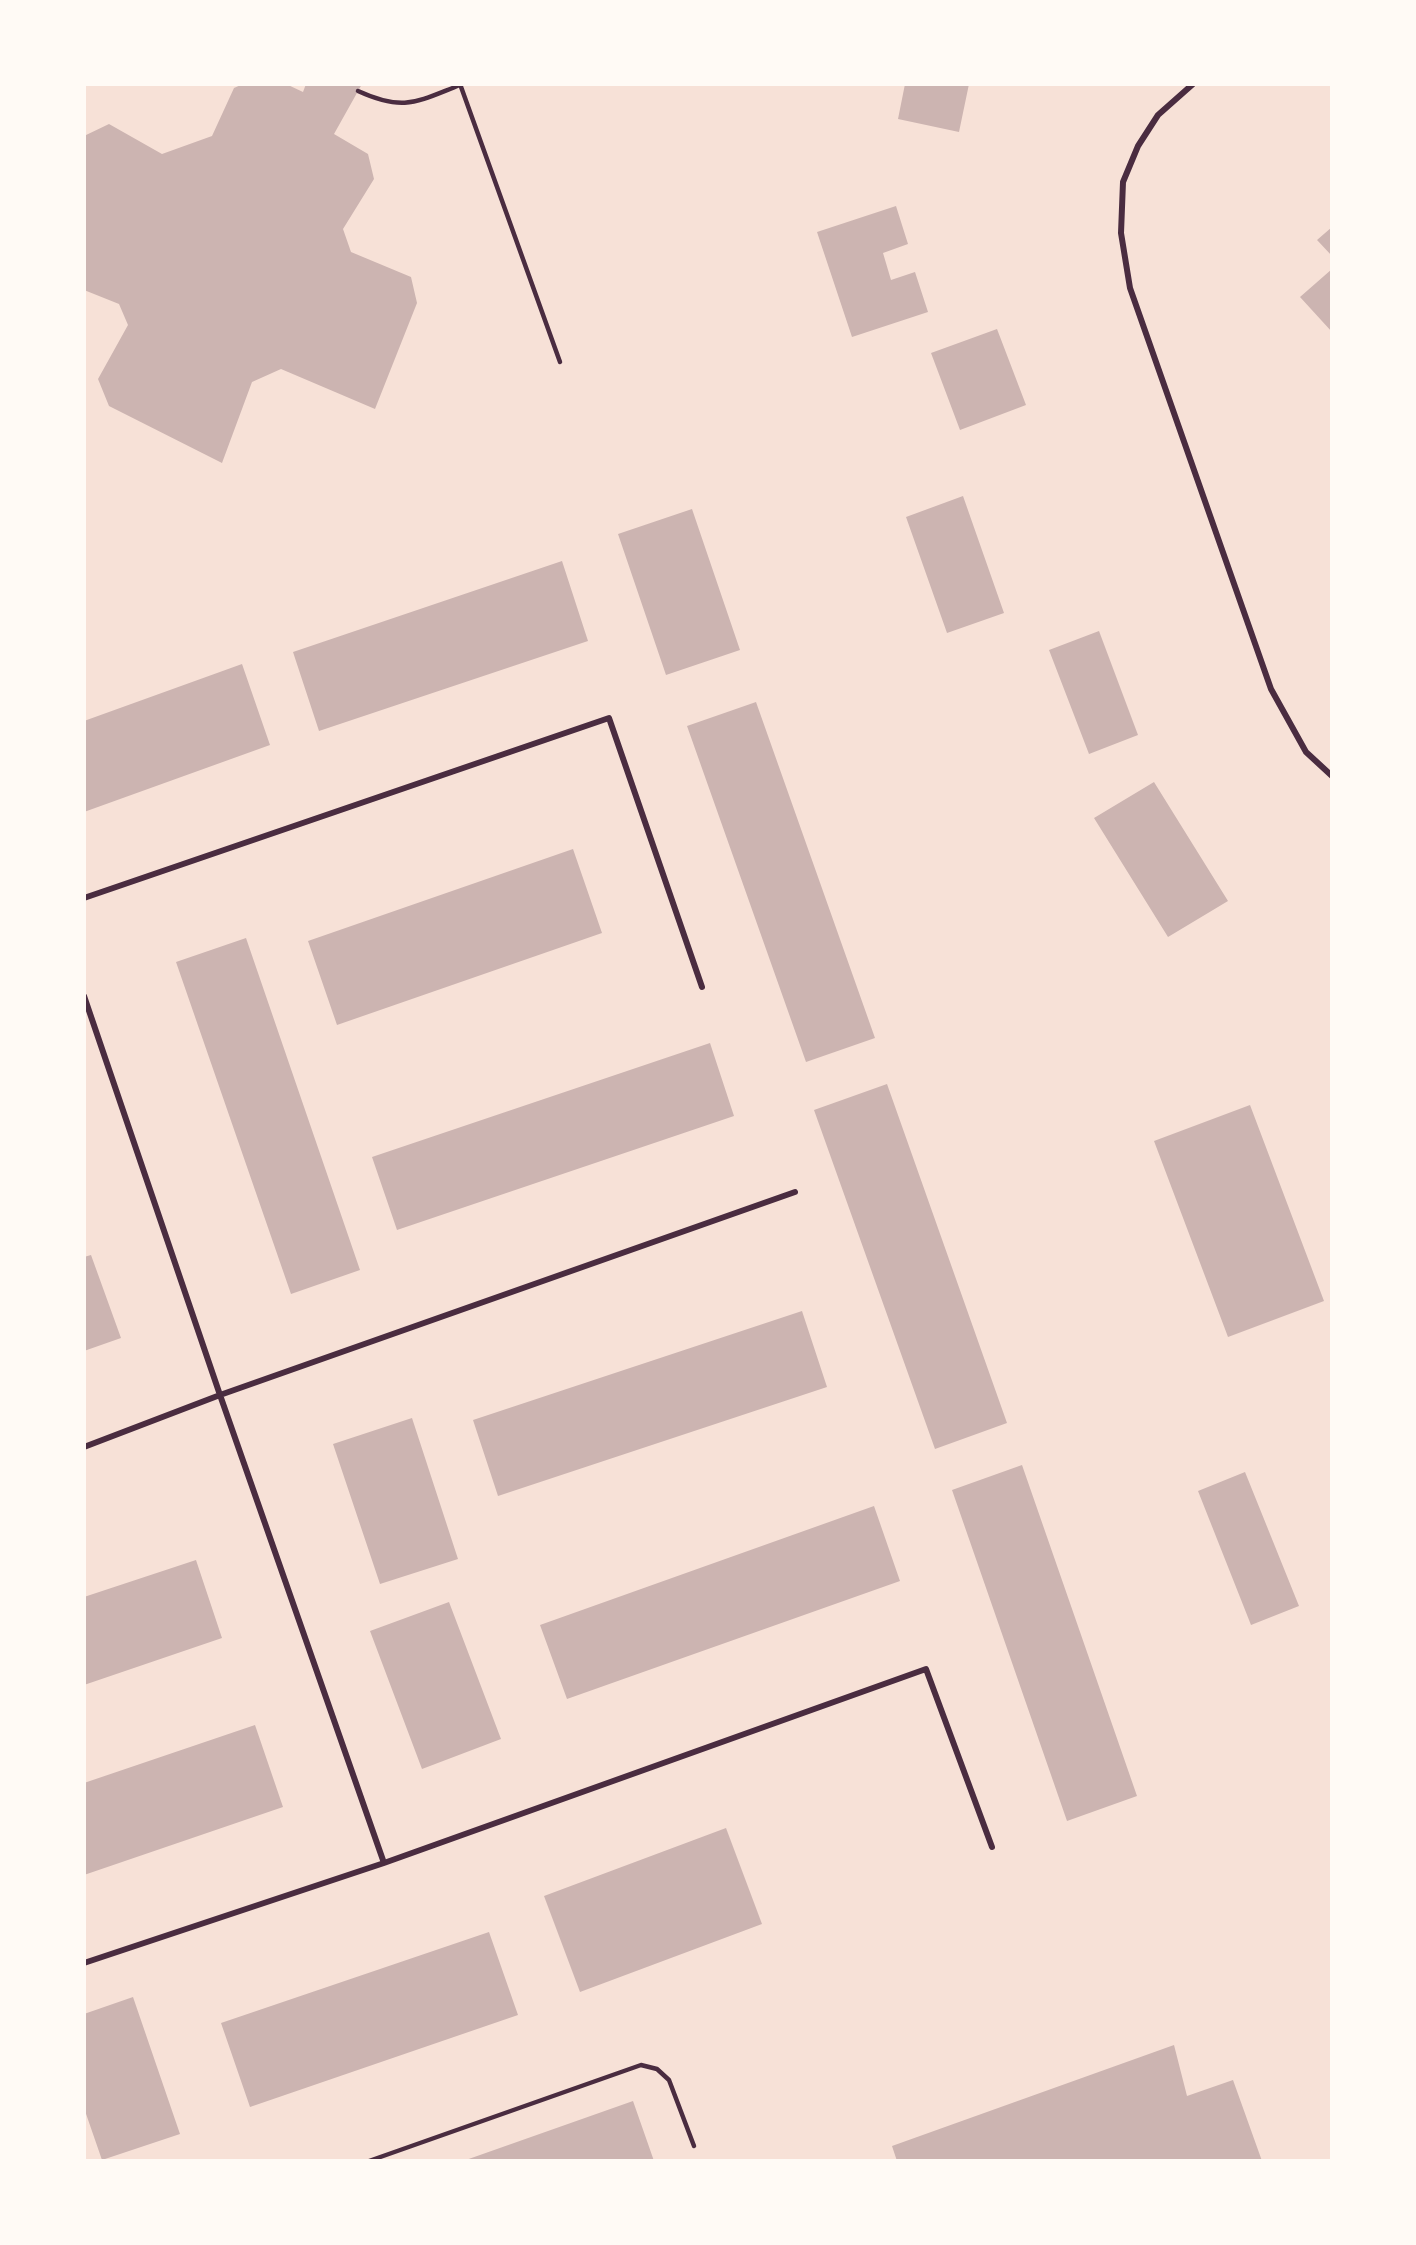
<!DOCTYPE html>
<html>
<head>
<meta charset="utf-8">
<style>
	body { margin:0 }
	#map { position:relative; width:1416px; height:2245px; overflow:hidden; background:#f7e1d7; font-family:"PT Sans",sans-serif }
	canvas { display:block }
	.frame { position:absolute; inset:0; border:86px solid #fffaf5; pointer-events:none }
</style>
</head>
<body>
<div id="map">
<canvas width="1416" height="2245"></canvas>
<div class="frame"></div>
</div>
<script>
const g = document.querySelector('canvas').getContext('2d');
g.lineJoin = 'round';
function paint(path, color) { g.fillStyle = color; g.fill(path, 'evenodd'); }
function strokePath(path, color, width, dash) { g.strokeStyle = color; g.lineWidth = width; g.lineCap = dash ? 'butt' : 'round'; g.setLineDash(dash || []); g.stroke(path); }
paint(new Path2D(`
	M 243,84 L 286,84 L 303,92 L 306,84 L 362,84 L 334,134 L 368,154 L 374,179 L 343,229 L 351,252 L 411,277 L 417,303 L 375,409 L 281,369 L 252,382 L 222,463 L 109,406 L 98,379 L 128,325 L 119,304 L 84,290 L 84,136 L 109,124 L 162,154 L 212,136 L 234,88 Z
	M 905,84 L 969,84 L 959,132 L 898,119 Z
	M 896,206 L 908,244 L 883,253 L 891,280 L 915,272 L 928,312 L 852,337 L 817,232 Z
	M 1332,227 L 1332,256 L 1317,240 Z
	M 1332,269 L 1332,332 L 1300,297 Z
	M 997,329 L 1026,405 L 960,430 L 931,353 Z
	M 963,496 L 1004,613 L 947,633 L 906,517 Z
	M 692,509 L 740,650 L 666,675 L 618,534 Z
	M 562,561 L 588,641 L 319,731 L 293,652 Z
	M 1099,631 L 1138,735 L 1089,754 L 1049,650 Z
	M 242,664 L 270,745 L 84,812 L 84,721 Z
	M 756,702 L 875,1038 L 806,1062 L 687,726 Z
	M 1154,782 L 1228,901 L 1168,937 L 1094,818 Z
	M 573,849 L 602,933 L 337,1025 L 308,941 Z
	M 246,938 L 360,1270 L 291,1294 L 176,962 Z
	M 710,1043 L 734,1116 L 397,1230 L 372,1157 Z
	M 887,1084 L 1007,1423 L 935,1449 L 814,1110 Z
	M 1250,1105 L 1324,1301 L 1228,1337 L 1154,1141 Z
	M 91,1255 L 121,1338 L 84,1351 L 84,1257 Z
	M 802,1311 L 827,1387 L 498,1496 L 473,1420 Z
	M 412,1418 L 458,1559 L 380,1584 L 333,1444 Z
	M 1022,1465 L 1137,1796 L 1067,1821 L 952,1490 Z
	M 1245,1472 L 1299,1606 L 1251,1625 L 1198,1491 Z
	M 874,1506 L 900,1581 L 567,1699 L 540,1625 Z
	M 196,1560 L 222,1638 L 84,1685 L 84,1597 Z
	M 449,1602 L 501,1739 L 422,1769 L 370,1631 Z
	M 255,1725 L 283,1807 L 84,1875 L 84,1783 Z
	M 726,1828 L 762,1924 L 580,1992 L 544,1896 Z
	M 489,1932 L 518,2015 L 250,2107 L 221,2023 Z
	M 133,1997 L 180,2134 L 102,2160 L 84,2108 L 84,2014 Z
	M 1174,2045 L 1187,2096 L 1233,2080 L 1262,2161 L 897,2161 L 892,2146 Z
	M 633,2101 L 654,2161 L 463,2161 Z`), '#ccb4b1');
strokePath(new Path2D(`
	M 460,84 L 560,362
	M 358,91 C 404,112 416,102 460,85
	M 369,2161 L 641,2065 L 657,2069 L 669,2080 L 694,2146`), '#4a2c40', 4.5);
strokePath(new Path2D(`
	M 1193,84 L 1158,115 L 1138,146 L 1123,182 L 1121,233 L 1130,288 L 1271,689 L 1306,752 L 1332,776
	M 84,898 L 609,718 L 702,987
	M 84,996 L 220,1395 L 384,1863
	M 84,1447 L 220,1395 L 795,1192
	M 84,1963 L 384,1863 L 926,1669 L 992,1847`), '#4a2c40', 6);
</script>
</body>
</html>
